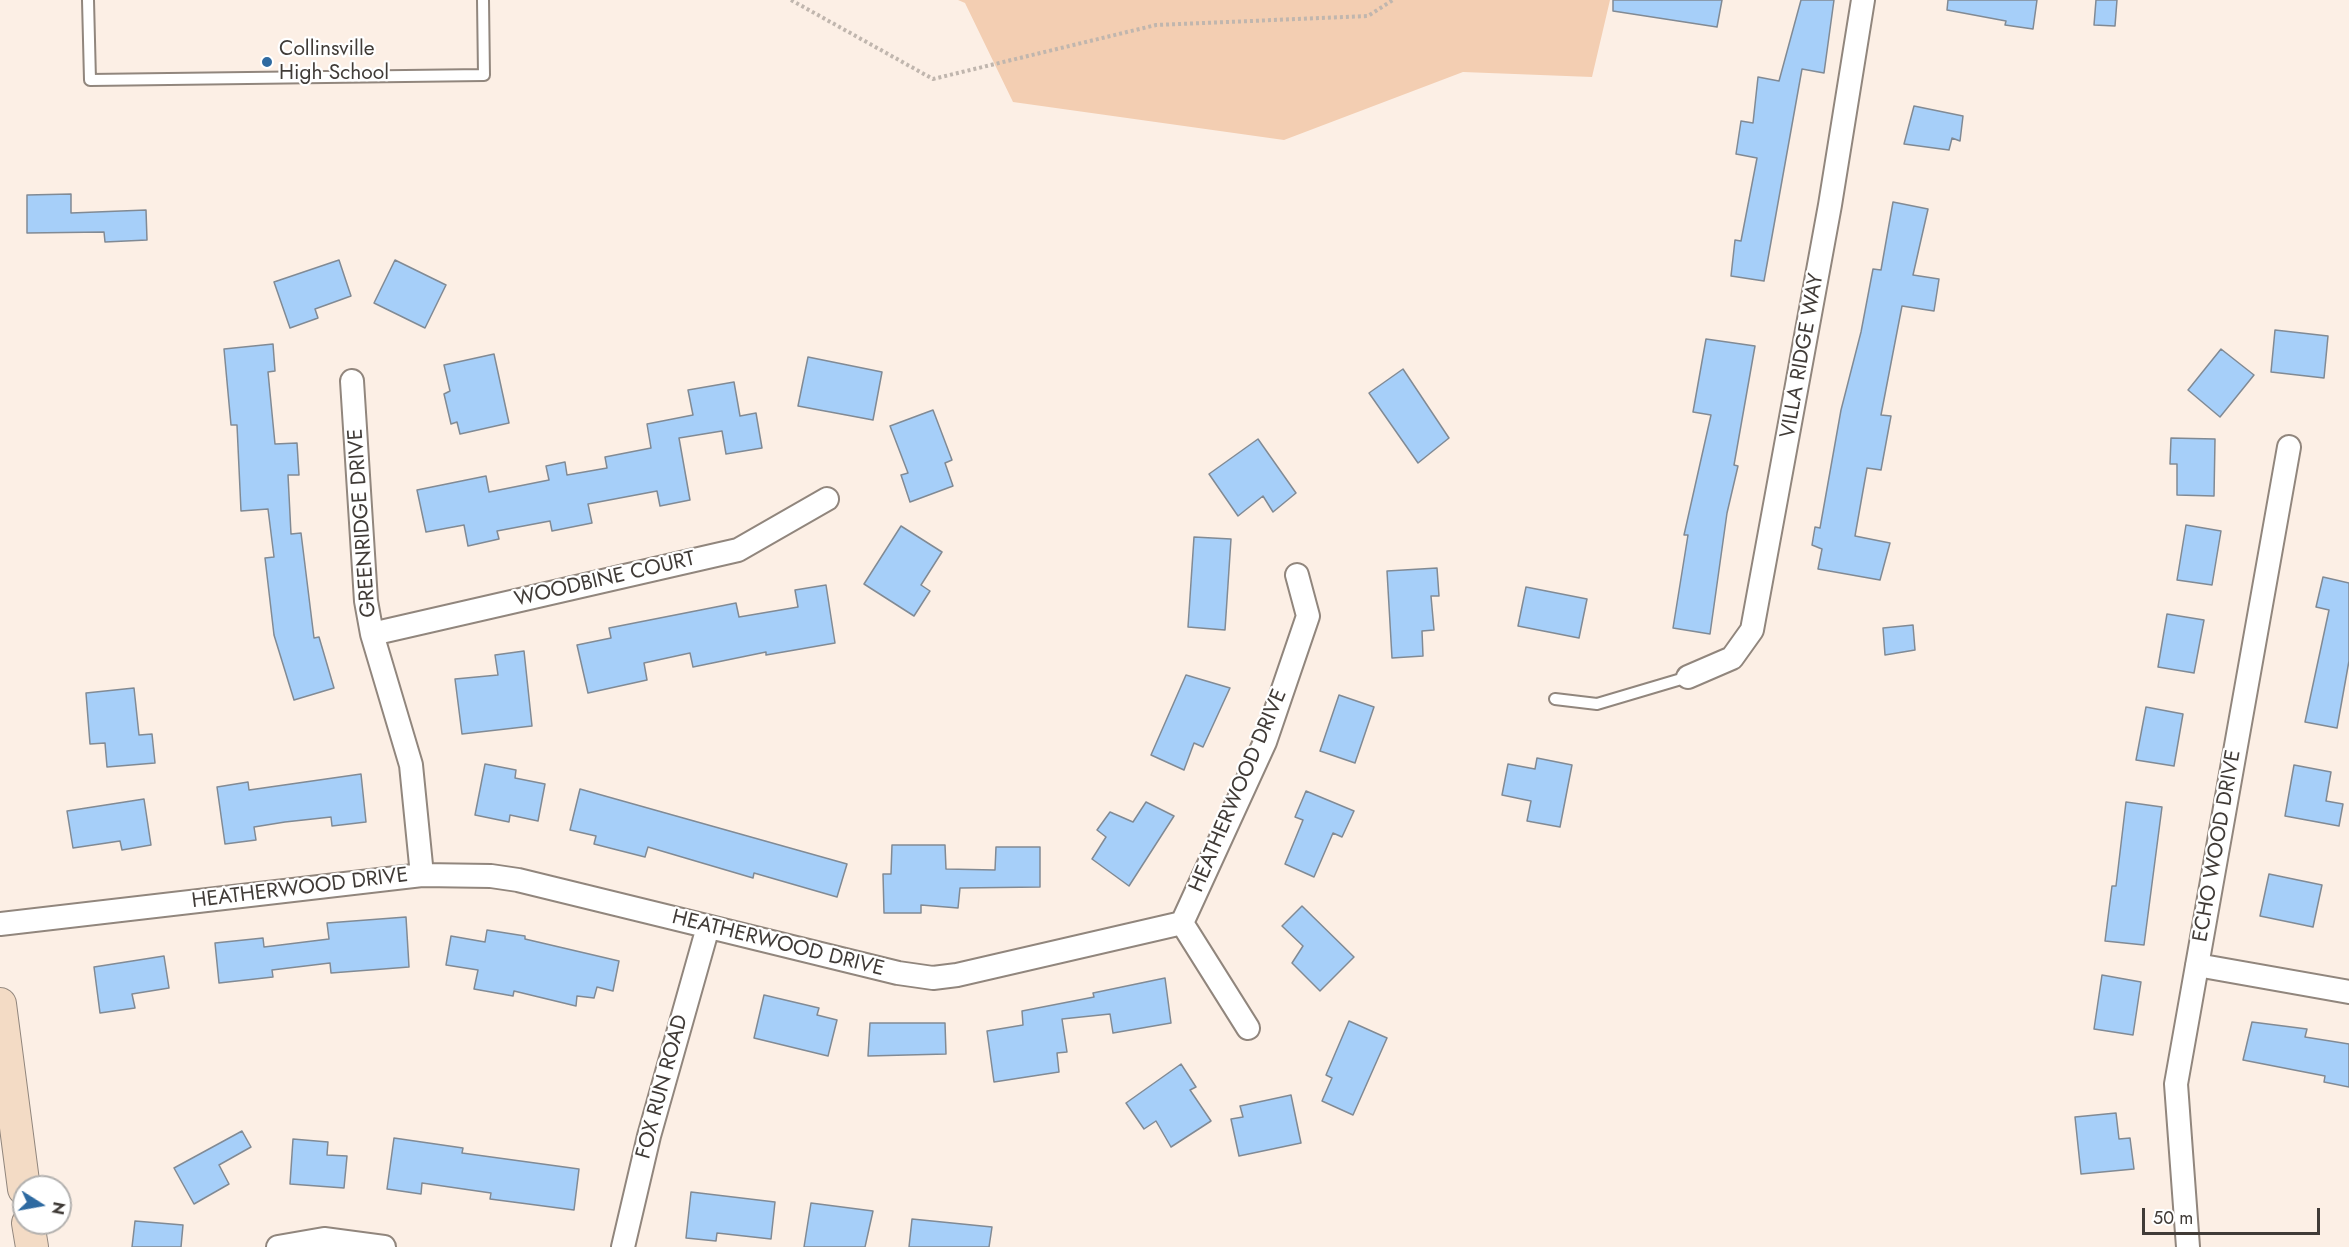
<!DOCTYPE html>
<html>
<head>
<meta charset="utf-8">
<style>
	body { margin:0 }
	#map { position:relative; width:2349px; height:1247px; overflow:hidden; background:#fcefe5; font-family:Jost,sans-serif }
	canvas { display:block }
	.north { position:absolute; left:12px; top:1175px; width:60px; height:60px; box-sizing:border-box; background:#fff; border:2px solid #b3b1af; border-radius:50%; rotate:101deg; font-size:16px; font-weight:700; line-height:24px; text-align:center; color:#403b37 }
	.north::after { content:''; display:block; margin:auto; width:21px; height:27px; background:#2e6aa1; clip-path:polygon(50% 0,100% 100%,50% 72%,0 100%) }
	.scale { position:absolute; left:2142px; top:1208px; width:178px; height:27px; box-sizing:border-box; border:3px solid #403b37; border-top:0; padding-left:8px; font-size:18px; line-height:21px; white-space:nowrap; color:#403b37; -webkit-text-stroke:4px #fff; paint-order:stroke }
</style>
</head>
<body>
<div id="map">
<canvas width="2349" height="1247"></canvas>
<div class="north">N</div>
<div class="scale">50 m</div>
</div>
<script>
const g = document.querySelector('canvas').getContext('2d');
g.lineJoin = 'round';
function paint(path, color) { g.fillStyle = color; g.fill(path, 'evenodd'); }
function strokePath(path, color, width, dash) { g.strokeStyle = color; g.lineWidth = width; g.lineCap = dash ? 'butt' : 'round'; g.setLineDash(dash || []); g.stroke(path); }
function write(font, color, halo, rows, align = 'center') {
  g.font = font + ' Jost,sans-serif'; g.lineWidth = 4.5; g.setLineDash([]); g.textBaseline = 'middle'; g.strokeStyle = halo; g.fillStyle = color; for (const [text, x, y, turn = 0] of rows) {
    g.save(); g.translate(x, y); g.rotate((+turn || 0) * Math.PI / 180); g.textAlign = isNaN(turn) ? turn : align; if (halo) g.strokeText(text, 0, 0); g.fillText(text, 0, 0); g.restore();
  }
}
paint(new Path2D(`
	M 958,0 L 1610,0 L 1592,77 L 1463,72 L 1284,140 L 1013,102 L 965,3 Z`), '#f3ceb2');
const building = new Path2D(`
	M 1613,0 L 1722,0 L 1717,27 L 1613,11 Z
	M 1801,0 L 1834,0 L 1824,73 L 1802,69 L 1764,281 L 1731,276 L 1735,240 L 1741,241 L 1757,158 L 1736,154 L 1741,121 L 1753,123 L 1758,77 L 1779,81 Z
	M 1948,0 L 2037,0 L 2033,29 L 2005,25 L 2006,21 L 1947,10 Z
	M 2096,0 L 2117,0 L 2115,26 L 2094,25 Z
	M 1914,106 L 1963,116 L 1960,141 L 1952,138 L 1949,150 L 1904,144 Z
	M 71,194 L 71,213 L 146,210 L 147,240 L 105,242 L 104,232 L 27,233 L 27,195 Z
	M 1893,202 L 1928,209 L 1913,275 L 1939,279 L 1934,311 L 1902,306 L 1881,415 L 1891,416 L 1881,470 L 1867,468 L 1855,536 L 1890,543 L 1880,580 L 1818,569 L 1822,549 L 1812,545 L 1815,527 L 1820,528 L 1841,410 L 1861,332 L 1873,269 L 1881,270 Z
	M 339,260 L 351,296 L 315,309 L 318,318 L 290,328 L 274,282 Z
	M 395,260 L 446,285 L 425,328 L 374,303 Z
	M 2275,330 L 2328,336 L 2324,378 L 2271,372 Z
	M 1706,339 L 1755,346 L 1734,465 L 1738,466 L 1727,513 L 1710,634 L 1673,628 L 1688,535 L 1684,535 L 1711,415 L 1693,412 Z
	M 273,344 L 275,371 L 268,372 L 275,444 L 297,443 L 299,475 L 288,475 L 291,534 L 301,533 L 314,638 L 319,637 L 334,688 L 294,700 L 274,635 L 265,558 L 274,557 L 268,509 L 241,511 L 237,425 L 231,425 L 224,349 Z
	M 2221,349 L 2254,375 L 2220,417 L 2188,390 Z
	M 494,354 L 509,423 L 460,434 L 457,422 L 451,424 L 444,394 L 450,391 L 444,365 Z
	M 808,357 L 882,372 L 873,420 L 798,406 Z
	M 1403,369 L 1449,438 L 1418,463 L 1369,393 Z
	M 734,382 L 740,416 L 756,413 L 762,448 L 726,454 L 722,431 L 679,438 L 690,500 L 660,506 L 657,491 L 588,504 L 592,523 L 552,531 L 550,521 L 497,531 L 499,539 L 468,546 L 464,525 L 426,532 L 417,490 L 486,476 L 489,492 L 549,480 L 546,466 L 565,462 L 567,475 L 607,468 L 605,457 L 651,448 L 647,424 L 693,415 L 688,390 Z
	M 933,410 L 952,460 L 945,463 L 953,486 L 910,502 L 901,475 L 908,473 L 890,426 Z
	M 2171,438 L 2215,439 L 2214,496 L 2177,495 L 2177,464 L 2170,464 Z
	M 1258,439 L 1296,493 L 1273,512 L 1263,496 L 1238,516 L 1209,474 Z
	M 2186,525 L 2221,531 L 2212,585 L 2177,580 Z
	M 901,526 L 942,552 L 921,585 L 930,591 L 914,616 L 864,584 Z
	M 1194,537 L 1231,539 L 1225,630 L 1188,627 Z
	M 1437,568 L 1439,596 L 1431,596 L 1434,630 L 1422,631 L 1423,656 L 1392,658 L 1387,571 Z
	M 2323,577 L 2349,583 L 2349,661 L 2337,728 L 2305,722 L 2329,610 L 2316,607 Z
	M 826,585 L 835,643 L 766,655 L 766,652 L 693,667 L 690,653 L 644,663 L 647,680 L 588,693 L 577,645 L 611,638 L 609,628 L 736,603 L 739,617 L 798,607 L 795,590 Z
	M 1526,587 L 1587,599 L 1579,638 L 1518,626 Z
	M 2167,614 L 2204,620 L 2194,673 L 2158,667 Z
	M 1913,625 L 1915,650 L 1885,655 L 1883,628 Z
	M 524,651 L 532,726 L 462,734 L 455,679 L 498,675 L 495,655 Z
	M 1186,675 L 1230,688 L 1203,747 L 1194,743 L 1184,770 L 1151,755 Z
	M 134,688 L 139,735 L 152,734 L 155,763 L 107,767 L 105,743 L 90,744 L 86,693 Z
	M 1339,695 L 1374,707 L 1355,763 L 1320,751 Z
	M 2146,707 L 2183,714 L 2174,766 L 2136,760 Z
	M 1537,758 L 1572,765 L 1560,827 L 1527,821 L 1531,801 L 1502,795 L 1508,764 L 1535,769 Z
	M 485,764 L 516,770 L 515,778 L 545,784 L 538,821 L 510,815 L 509,822 L 475,815 Z
	M 2294,765 L 2331,772 L 2326,801 L 2343,804 L 2339,826 L 2285,816 Z
	M 361,774 L 366,822 L 332,826 L 331,817 L 285,822 L 254,827 L 256,840 L 225,844 L 217,787 L 248,782 L 249,790 Z
	M 580,789 L 847,864 L 837,897 L 754,873 L 753,878 L 648,847 L 645,857 L 594,844 L 596,836 L 570,830 Z
	M 1306,791 L 1354,811 L 1342,837 L 1333,833 L 1314,877 L 1285,864 L 1303,820 L 1295,817 Z
	M 144,799 L 151,845 L 122,850 L 120,841 L 73,848 L 67,811 Z
	M 1146,802 L 1174,816 L 1129,886 L 1092,859 L 1106,837 L 1097,830 L 1110,812 L 1133,822 Z
	M 2126,802 L 2162,807 L 2144,945 L 2105,941 L 2112,886 L 2116,886 Z
	M 892,845 L 945,845 L 946,869 L 995,870 L 996,847 L 1040,847 L 1040,887 L 960,888 L 958,908 L 921,905 L 921,913 L 884,913 L 883,874 L 891,874 Z
	M 2269,874 L 2322,885 L 2313,927 L 2260,916 Z
	M 1302,906 L 1354,957 L 1320,991 L 1292,963 L 1303,946 L 1282,926 Z
	M 406,917 L 409,967 L 331,973 L 330,963 L 272,970 L 273,977 L 219,983 L 215,943 L 263,938 L 264,947 L 329,939 L 327,923 Z
	M 487,930 L 525,936 L 525,939 L 619,961 L 613,991 L 597,987 L 594,998 L 577,996 L 576,1006 L 514,991 L 513,996 L 474,989 L 478,970 L 446,965 L 451,936 L 485,942 Z
	M 164,956 L 169,988 L 132,994 L 135,1008 L 100,1013 L 94,967 Z
	M 2102,975 L 2141,982 L 2133,1035 L 2094,1029 Z
	M 1165,978 L 1171,1023 L 1113,1033 L 1110,1014 L 1062,1019 L 1067,1052 L 1057,1053 L 1059,1072 L 994,1082 L 987,1031 L 1023,1025 L 1022,1011 L 1094,997 L 1093,993 Z
	M 764,995 L 819,1008 L 817,1015 L 837,1020 L 828,1056 L 754,1038 Z
	M 1349,1021 L 1387,1038 L 1353,1115 L 1322,1101 L 1332,1078 L 1326,1075 Z
	M 2252,1022 L 2307,1029 L 2305,1037 L 2349,1044 L 2349,1087 L 2324,1082 L 2325,1076 L 2243,1060 Z
	M 870,1023 L 945,1023 L 946,1054 L 868,1056 Z
	M 1181,1064 L 1196,1087 L 1190,1090 L 1211,1121 L 1171,1147 L 1156,1121 L 1144,1129 L 1126,1103 Z
	M 1291,1095 L 1301,1143 L 1239,1156 L 1231,1119 L 1243,1117 L 1240,1106 Z
	M 2116,1113 L 2119,1139 L 2130,1138 L 2134,1169 L 2081,1174 L 2075,1117 Z
	M 242,1131 L 251,1147 L 219,1165 L 229,1184 L 194,1204 L 174,1168 Z
	M 394,1138 L 463,1148 L 462,1153 L 579,1169 L 574,1210 L 490,1199 L 491,1193 L 422,1183 L 421,1194 L 387,1189 Z
	M 293,1139 L 328,1142 L 327,1155 L 347,1156 L 344,1188 L 290,1184 Z
	M 691,1192 L 775,1202 L 771,1239 L 717,1233 L 716,1241 L 686,1238 Z
	M 811,1203 L 873,1211 L 865,1247 L 804,1247 Z
	M 912,1219 L 992,1227 L 989,1247 L 909,1247 Z
	M 135,1221 L 183,1225 L 181,1247 L 132,1247 Z`);
paint(building, '#a6cff9');
strokePath(building, '#818a94', 1.5);
const lane = new Path2D(`
	M 88,0 L 90,80 L 484,75 L 483,0
	M 1555,699 L 1597,704 L 1688,677`);
const street = new Path2D(`
	M 352,381 L 366,601 L 372,634 L 411,765 L 422,875
	M 372,634 L 738,550 L 827,499
	M 1688,677 L 1732,658 L 1752,630 L 1830,205 L 1863,0
	M 1182,923 L 1248,1028
	M 0,924 L 422,875 L 491,876 L 518,880 L 898,973 L 933,978 L 957,975 L 1182,923 L 1265,742 L 1308,616 L 1297,575
	M 2197,965 L 2349,992
	M 278,1247 L 324,1239 L 384,1247
	M 623,1247 L 649,1136 L 708,927
	M 2188,1247 L 2176,1084 L 2289,447`);
const secondary = new Path2D(`
	M 0,1004 L 24,1189
	M 28,1223 L 32,1247`);
strokePath(lane, '#91867d', 14);
strokePath(street, '#91867d', 26);
strokePath(secondary, '#91867d', 34);
strokePath(new Path2D(`
	M 791,0 L 933,79 L 1156,25 L 1368,16 L 1393,0`), '#c0b6ae', 4, [3, 3]);
strokePath(lane, '#fff', 10);
strokePath(street, '#fff', 22);
strokePath(secondary, '#f3dbc5', 32);
for (const [x, y, r, color] of [
	[267,62,6,"#2e6aa1"]
]) { const dot = new Path2D(); dot.arc(x, y, r, 0, 2 * Math.PI); g.fillStyle = color; g.fill(dot); strokePath(dot, '#fff', 2); }
write('21px', '#403b37', '#fff', [
	["Collinsville",279,50],
	["High School",279,74]
], 'left');
write('21px', '#403b37', '#fff', [
	["VILLA RIDGE WAY",1803,356,-80],
	["GREENRIDGE DRIVE",363,523,-94],
	["WOODBINE COURT",605,580,-13],
	["HEATHERWOOD DRIVE",1239,791,-67],
	["ECHO WOOD DRIVE",2218,846,-80],
	["HEATHERWOOD DRIVE",300,889,-7],
	["HEATHERWOOD DRIVE",778,944,14],
	["FOX RUN ROAD",663,1087,-75]
]);
</script>
</body>
</html>
